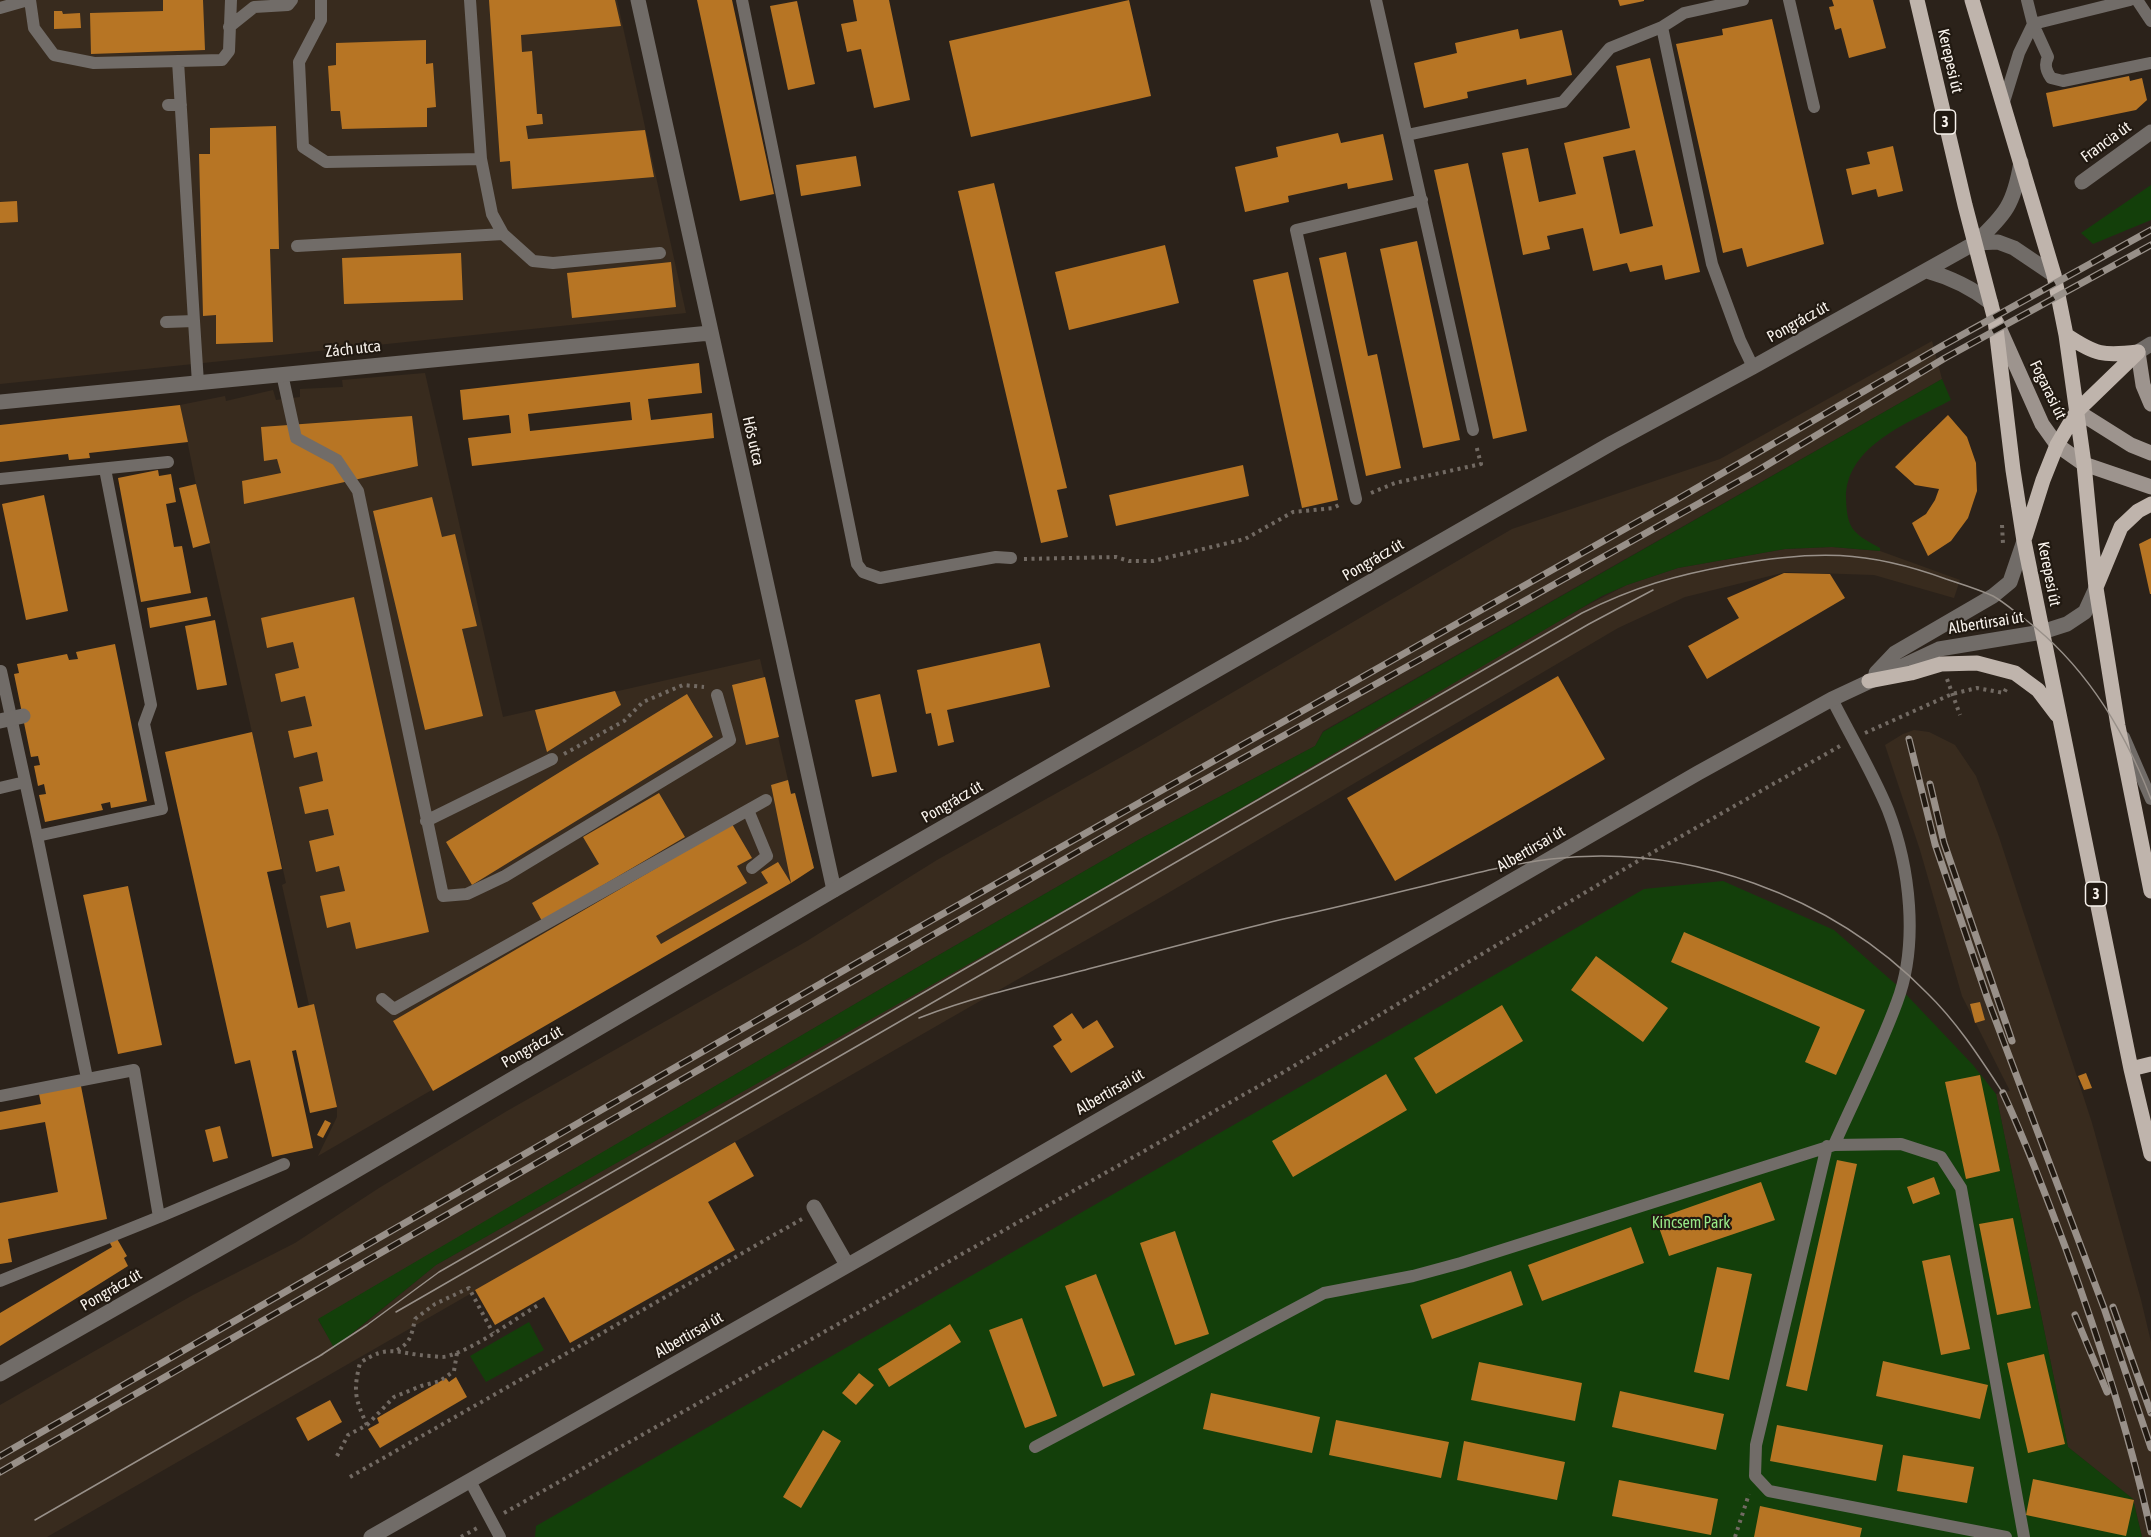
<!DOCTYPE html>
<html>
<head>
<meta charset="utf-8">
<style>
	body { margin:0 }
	canvas { display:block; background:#2b221a }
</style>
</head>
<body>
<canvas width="2151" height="1537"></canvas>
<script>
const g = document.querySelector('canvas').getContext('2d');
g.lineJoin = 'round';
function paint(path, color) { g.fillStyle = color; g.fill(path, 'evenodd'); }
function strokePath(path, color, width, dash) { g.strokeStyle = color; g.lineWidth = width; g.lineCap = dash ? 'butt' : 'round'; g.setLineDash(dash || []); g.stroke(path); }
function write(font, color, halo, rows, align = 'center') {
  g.font = font + ' "Asap Condensed",sans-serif'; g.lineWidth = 4.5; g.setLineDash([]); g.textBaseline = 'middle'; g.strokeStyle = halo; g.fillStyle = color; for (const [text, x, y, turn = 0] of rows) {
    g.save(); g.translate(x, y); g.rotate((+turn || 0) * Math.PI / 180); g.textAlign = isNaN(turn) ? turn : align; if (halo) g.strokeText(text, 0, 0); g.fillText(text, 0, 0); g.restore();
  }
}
paint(new Path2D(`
	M 0,0 L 617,0 L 686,313 L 0,384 Z
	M 1932,341 L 1942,379 L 1323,731 L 1315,746 L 1140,839 L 918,967 L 318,1320 L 335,1348 L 436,1265 L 752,1086 L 1580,609 L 1627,585 L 1678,568 L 1785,549 L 1832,547 L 1880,551 L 1960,580 L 1954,598 L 1874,575 L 1786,572 L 1685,597 L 1618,628 L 1168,893 L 47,1537 L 0,1537 L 0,1405 L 193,1295 L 295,1243 L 379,1188 L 507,1111 L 807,941 L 937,860 L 1141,746 L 1512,529 L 1720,459 Z
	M 425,373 L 503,717 L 760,659 L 788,780 L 791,793 L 795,793 L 814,868 L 318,1156 L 337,1117 L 337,1107 L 309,1005 L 282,885 L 286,883 L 196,484 L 180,405 L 225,396 L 226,401 L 273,390 L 276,400 L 300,397 L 300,389 L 343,387 L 342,380 Z
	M 1914,730 L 1929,732 L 1955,745 L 1976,776 L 1999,837 L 2092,1123 L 2141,1300 L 2151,1342 L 2151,1537 L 2142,1537 L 2133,1499 L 2068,1447 L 1996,1094 L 2010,1091 L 1962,996 L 1920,850 L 1885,745 L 1903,734 Z`), '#382b1e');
paint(new Path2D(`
	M 2151,185 L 2151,220 L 2093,244 L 2081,233 Z
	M 1942,379 L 1951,400 C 1911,422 1845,445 1846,499 C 1847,531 1855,534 1880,548 L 1880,551 L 1832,547 L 1785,549 L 1678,568 L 1627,585 L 1602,596 L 1151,861 L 436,1265 L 334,1348 L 318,1319 L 918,967 L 1140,839 L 1315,746 L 1323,732 Z
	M 1723,881 L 1834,930 L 1900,988 L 1973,1065 L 1996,1094 L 2068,1447 L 2133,1499 L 2142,1537 L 535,1537 L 536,1526 L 1644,889 Z
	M 529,1322 L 544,1350 L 486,1382 L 470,1356 Z`), '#133f0a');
paint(new Path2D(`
	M 163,0 L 203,0 L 205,50 L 91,54 L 90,13 L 163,11 Z
	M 489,0 L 615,0 L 621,26 L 521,35 L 522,52 L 532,51 L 537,114 L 542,114 L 543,124 L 526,126 L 528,139 L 645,130 L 654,177 L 512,189 L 510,161 L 500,162 Z
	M 697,0 L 732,0 L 774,194 L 740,201 Z
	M 853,0 L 889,0 L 910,100 L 874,108 L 861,49 L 847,52 L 841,24 L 857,21 Z
	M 1129,0 L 1151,96 L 971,137 L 949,41 Z
	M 1618,0 L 1644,0 L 1644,1 L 1620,6 Z
	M 1832,0 L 1873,0 L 1886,48 L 1849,58 L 1841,28 L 1835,30 L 1829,7 L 1834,6 Z
	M 797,1 L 815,84 L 788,90 L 770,6 Z
	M 54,11 L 62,11 L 63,14 L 80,13 L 81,28 L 54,29 Z
	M 1772,19 L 1824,244 L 1747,267 L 1742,248 L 1723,253 L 1676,44 L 1723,35 L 1722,29 Z
	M 1518,29 L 1520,39 L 1562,30 L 1572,75 L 1527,85 L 1526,79 L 1467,92 L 1468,98 L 1424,108 L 1414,63 L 1457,53 L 1455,43 Z
	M 426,40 L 426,64 L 433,63 L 436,107 L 427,108 L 427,127 L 342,129 L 340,111 L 331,111 L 328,66 L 336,65 L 336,43 Z
	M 1650,58 L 1700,272 L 1665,280 L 1662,265 L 1630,272 L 1627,263 L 1593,271 L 1583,228 L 1547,236 L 1550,249 L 1523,255 L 1502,153 L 1528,148 L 1539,202 L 1576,194 L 1564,143 L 1630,128 L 1616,66 ZM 1635,150 L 1653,226 L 1620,234 L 1603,157 Z
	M 2129,76 L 2130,81 L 2142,78 L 2147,100 L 2136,110 L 2053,127 L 2046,93 Z
	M 276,126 L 279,249 L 270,249 L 273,342 L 216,344 L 216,315 L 203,316 L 199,154 L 210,154 L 210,128 Z
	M 1338,133 L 1341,143 L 1383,134 L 1393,180 L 1348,189 L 1347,183 L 1288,196 L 1289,202 L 1245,212 L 1235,167 L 1278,157 L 1276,147 Z
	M 1893,146 L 1903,191 L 1878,197 L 1876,189 L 1852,195 L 1846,169 L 1870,164 L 1867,152 Z
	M 856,156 L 861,186 L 801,196 L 796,165 Z
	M 1468,163 L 1527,431 L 1493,439 L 1434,170 Z
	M 994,183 L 1067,488 L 1057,490 L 1068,537 L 1041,543 L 958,191 Z
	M 17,201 L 18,222 L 0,223 L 0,202 Z
	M 1417,241 L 1460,440 L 1423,448 L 1380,249 Z
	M 1165,245 L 1179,303 L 1069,330 L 1055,272 Z
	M 1346,252 L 1368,356 L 1377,354 L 1401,468 L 1366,476 L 1319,258 Z
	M 461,253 L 463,300 L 344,304 L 342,258 Z
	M 671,262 L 676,307 L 572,318 L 567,273 Z
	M 1288,272 L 1338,500 L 1302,508 L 1253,280 Z
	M 699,363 L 702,393 L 648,399 L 651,420 L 712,413 L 714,438 L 472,466 L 468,438 L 511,433 L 509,415 L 463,420 L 460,390 ZM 630,402 L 632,420 L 530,431 L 528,414 Z
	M 180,405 L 188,442 L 89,453 L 90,458 L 69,460 L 68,454 L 0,462 L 0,425 Z
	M 1948,415 L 1967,437 L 1976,463 L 1977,491 L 1968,518 L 1951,541 L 1928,556 L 1912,523 L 1926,514 L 1935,500 L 1939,489 L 1915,485 L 1895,467 Z
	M 412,416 L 418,466 L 244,504 L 242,481 L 281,473 L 277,459 L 264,461 L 261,427 Z
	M 1243,465 L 1249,496 L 1116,526 L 1109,495 Z
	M 158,470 L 159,476 L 171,474 L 176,502 L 166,504 L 174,547 L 182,546 L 191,593 L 141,602 L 118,478 Z
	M 196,484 L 210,543 L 193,548 L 179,488 Z
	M 44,495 L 68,611 L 26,620 L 2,504 Z
	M 432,497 L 442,537 L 455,534 L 477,626 L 462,629 L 483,716 L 425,730 L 373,511 Z
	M 2151,538 L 2151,594 L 2150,594 L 2139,544 Z
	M 1784,573 L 1830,574 L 1845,598 L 1707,679 L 1688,646 L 1739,618 L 1727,598 Z
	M 207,597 L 211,616 L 150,628 L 147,608 Z
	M 354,597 L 429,932 L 356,949 L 350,922 L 327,928 L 320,896 L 345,891 L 339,866 L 316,872 L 309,841 L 334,835 L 328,809 L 305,814 L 299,787 L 323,781 L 317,752 L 294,758 L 288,731 L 312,726 L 305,696 L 281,702 L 275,674 L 299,668 L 293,642 L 267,648 L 261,618 Z
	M 215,620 L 227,685 L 197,690 L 185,626 Z
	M 1040,643 L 1050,687 L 947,710 L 954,742 L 938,746 L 931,713 L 926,714 L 917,670 Z
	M 115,644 L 147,801 L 111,808 L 110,802 L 101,804 L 103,810 L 45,822 L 39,795 L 46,794 L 44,784 L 38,786 L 34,766 L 40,765 L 38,756 L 31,757 L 14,674 L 19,673 L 17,664 L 67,654 L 69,660 L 78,659 L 76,652 Z
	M 1558,676 L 1605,759 L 1395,881 L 1347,798 Z
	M 765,677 L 779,737 L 746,745 L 732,685 Z
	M 615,691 L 621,705 L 547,752 L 535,710 Z
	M 687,694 L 713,737 L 472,885 L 446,842 Z
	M 880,694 L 897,772 L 872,777 L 855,700 Z
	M 252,732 L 282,869 L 267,872 L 298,1008 L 314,1004 L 337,1107 L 310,1113 L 296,1050 L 292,1051 L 313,1148 L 272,1157 L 250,1060 L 235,1064 L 165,752 Z
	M 788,780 L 791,794 L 795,793 L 814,868 L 791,883 L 771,785 Z
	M 659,793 L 685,837 L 542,921 L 532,903 L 599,864 L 583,837 Z
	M 732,824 L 752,858 L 737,866 L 747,883 L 656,936 L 661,944 L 768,883 L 761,872 L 778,862 L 791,883 L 433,1091 L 393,1021 Z
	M 128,886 L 162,1045 L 118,1054 L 83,895 Z
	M 1684,932 L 1865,1010 L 1836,1075 L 1805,1062 L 1820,1027 L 1671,962 Z
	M 1596,956 L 1668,1008 L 1643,1042 L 1571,990 Z
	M 1980,1002 L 1985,1020 L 1975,1023 L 1970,1004 Z
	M 1502,1005 L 1523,1041 L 1436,1094 L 1414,1058 Z
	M 1072,1013 L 1083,1029 L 1097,1020 L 1114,1047 L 1071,1073 L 1053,1046 L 1062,1040 L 1053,1026 Z
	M 2086,1073 L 2092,1088 L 2084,1090 L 2078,1076 Z
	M 1386,1074 L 1407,1110 L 1293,1177 L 1272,1141 Z
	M 1980,1075 L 2000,1171 L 1966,1179 L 1945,1082 Z
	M 80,1081 L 107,1219 L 8,1239 L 12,1262 L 0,1264 L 0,1203 L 58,1192 L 45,1122 L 0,1130 L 0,1112 L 41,1104 L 38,1089 Z
	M 325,1120 L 331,1123 L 323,1138 L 317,1135 Z
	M 220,1126 L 228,1158 L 213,1162 L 205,1130 Z
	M 735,1142 L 754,1176 L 708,1202 L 735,1250 L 570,1343 L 544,1297 L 495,1325 L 475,1290 Z
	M 1837,1160 L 1857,1164 L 1807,1391 L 1786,1386 Z
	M 1934,1177 L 1940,1194 L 1913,1204 L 1907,1187 Z
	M 1761,1182 L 1775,1220 L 1669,1256 L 1656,1219 Z
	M 2013,1218 L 2031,1308 L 1997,1315 L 1979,1224 Z
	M 1631,1227 L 1644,1263 L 1542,1301 L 1528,1265 Z
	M 1175,1231 L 1209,1334 L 1175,1345 L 1140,1243 Z
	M 116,1237 L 127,1256 L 124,1258 L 128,1266 L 0,1346 L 0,1313 L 112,1247 L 109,1241 Z
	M 1950,1255 L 1970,1349 L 1941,1355 L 1922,1261 Z
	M 1717,1267 L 1752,1274 L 1729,1380 L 1694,1372 Z
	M 1511,1271 L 1523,1305 L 1432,1339 L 1420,1305 Z
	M 1096,1274 L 1135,1375 L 1103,1387 L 1065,1286 Z
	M 1022,1318 L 1057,1416 L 1025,1428 L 989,1330 Z
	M 950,1324 L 961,1342 L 889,1387 L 878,1369 Z
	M 2044,1354 L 2065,1444 L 2028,1453 L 2007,1363 Z
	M 1883,1361 L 1988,1385 L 1980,1419 L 1876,1396 Z
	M 1479,1362 L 1582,1383 L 1575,1421 L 1471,1400 Z
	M 859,1373 L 874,1385 L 856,1405 L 842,1393 Z
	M 456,1377 L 467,1397 L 380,1448 L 368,1429 L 379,1423 L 377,1418 L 446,1378 L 449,1382 Z
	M 1620,1391 L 1724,1414 L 1716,1450 L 1612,1427 Z
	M 1211,1393 L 1320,1417 L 1312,1453 L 1203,1429 Z
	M 330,1400 L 342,1422 L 308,1441 L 296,1418 Z
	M 1336,1420 L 1449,1442 L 1441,1478 L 1329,1455 Z
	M 1777,1425 L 1883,1445 L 1876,1481 L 1770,1461 Z
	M 823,1430 L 841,1441 L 801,1508 L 783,1497 Z
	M 1464,1441 L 1565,1462 L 1557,1500 L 1457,1480 Z
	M 1903,1455 L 1974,1467 L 1967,1503 L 1897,1491 Z
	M 2033,1479 L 2134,1500 L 2126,1536 L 2026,1515 Z
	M 1619,1480 L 1718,1499 L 1711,1535 L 1612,1516 Z
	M 1760,1506 L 1862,1528 L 1860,1537 L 1754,1537 Z`), '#b77524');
strokePath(new Path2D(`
	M 1371,493 L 1395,483 L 1481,464 L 1476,445
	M 2002,525 L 2003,544
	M 1024,559 L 1116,557 L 1129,561 L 1153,561 L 1245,539 L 1293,512 L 1333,508 L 1341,504
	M 1947,679 L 1960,715
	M 1865,733 L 1952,694 L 1977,688 L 2004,693 L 2007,687
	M 564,754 L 624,721 L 643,702 L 683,685 L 704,687
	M 397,1350 C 411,1343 412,1333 415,1319 L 435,1304 L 469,1288 L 493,1333
	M 367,1425 L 394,1397 L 421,1386 L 440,1381 L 454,1371 L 457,1353
	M 337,1456 L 348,1435 L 367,1425 C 355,1399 353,1391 360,1363 C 389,1343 398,1354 430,1356 C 436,1356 442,1358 448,1356 C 478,1347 513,1320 540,1304
	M 350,1477 L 802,1219
	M 504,1513 L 1282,1073 L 1643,858 L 1840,746
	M 461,1537 L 479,1527
	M 1735,1537 L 1749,1494`), '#726a63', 4, [3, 4.5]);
strokePath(new Path2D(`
	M 30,0 L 34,28 L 54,55 L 94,63 L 222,60 L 229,51 L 231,0
	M 321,0 L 321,20 L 299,62 L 303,147 L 326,162 L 481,159
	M 470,0 L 481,159 L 492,214 L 503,234 L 533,261 L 553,263 L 660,253
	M 742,0 L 857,564 L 863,572 L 880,578 L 996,557 L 1011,558
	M 1376,0 L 1473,430
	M 1789,0 L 1814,107
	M 2130,0 L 2033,24 L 2048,57 C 2044,65 2046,71 2051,78 L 2063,81 L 2151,63
	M 2137,0 L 2151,21
	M 0,8 L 28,0
	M 229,27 L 254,7 L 288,5 L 292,0
	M 1662,27 L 1712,264 L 1740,340 L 1753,367
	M 168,105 L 181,105
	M 2003,105 L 2019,53 L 2033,24 L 2027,0
	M 1407,135 L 1563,102 L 1610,48 L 1662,27 L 1684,13 L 1743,0
	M 297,246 L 503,234
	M 194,321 L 198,383
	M 166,322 L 194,321 L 178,61
	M 282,374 L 296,438 L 337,460 L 358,491 L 443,896 L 467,894 L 505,876 L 730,740 L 717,695
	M 0,479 L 168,462
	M 1356,499 L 1296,230 L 1422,200
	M 1,671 L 37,836 L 162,809 L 144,724 L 151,705 L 105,469
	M 1832,699 C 1850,735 1873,773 1888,810 C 1910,867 1919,944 1897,1002 C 1879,1051 1855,1098 1834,1145
	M 2124,737 L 2151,799
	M 0,788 L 25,782
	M 748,810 L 767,856 L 752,868
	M 426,821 L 552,759
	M 37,836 L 87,1078
	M 382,999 L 394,1009 L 766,800
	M 0,1096 L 134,1070 L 159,1217 L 0,1281
	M 1827,1146 L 1756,1445 L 1755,1476 L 1769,1491 L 2006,1537
	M 159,1217 L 284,1164
	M 1035,1447 L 1324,1293 L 1413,1276 L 1461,1263 L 1834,1145 L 1901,1144 L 1941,1157 L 1961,1188 L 2024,1537
	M 470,1481 L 500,1537`), '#716c68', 12);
strokePath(new Path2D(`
	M 0,721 L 23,716`), '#716c68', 15);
strokePath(new Path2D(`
	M 638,0 L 834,890
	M 2082,182 L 2151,132
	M 2138,352 L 2151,344
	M 0,402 L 710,333
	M 814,1207 L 847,1265`), '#716c68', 15);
strokePath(new Path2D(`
	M 1975,243 L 1998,242 L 2014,248 L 2054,275
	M 1927,271 C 1952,278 1971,287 1991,303
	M 1876,673 L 1895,653 L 1993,596 L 2010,582 L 2024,541
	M 0,1374 L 340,1180 L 834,890 L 1612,443 L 1753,367 L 1975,243 C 2006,214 2014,204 2021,162
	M 371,1537 L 864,1256 L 1698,773 L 1832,699 L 1939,649 L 2042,632 L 2067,624 L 2085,612 L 2096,588`), '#716c68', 15);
strokePath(new Path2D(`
	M 1997,323 L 2042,424 L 2057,445 L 2084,464 L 2151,487
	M 2138,352 L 2143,385 L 2151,404
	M 2077,411 L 2131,445 L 2151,453`), '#9d948e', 15);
strokePath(new Path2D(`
	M 1917,0 L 1965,205 L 1995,320 L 2013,470 L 2024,541 L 2131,1069 L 2151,1154
	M 1972,0 L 2054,275 L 2066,335 L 2084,464 L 2096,588 L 2118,726 L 2151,891
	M 2066,335 C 2096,355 2103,356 2138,352
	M 2025,537 L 2043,480 L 2057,445 L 2077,411 L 2138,352
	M 2097,585 L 2121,527 L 2138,511 L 2151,504
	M 1869,681 L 1911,673 L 1941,664 L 1977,663 L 2015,673 L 2038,690 L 2057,715
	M 2131,1069 L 2151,1064`), '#bfb4ac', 15);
strokePath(new Path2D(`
	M 919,1018 C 973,997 1029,984 1085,970 C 1153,952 1220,934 1288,918 C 1335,908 1382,896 1428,885 C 1468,875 1510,864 1551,859 C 1687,843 1831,895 1927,993 C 1957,1022 1980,1058 2003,1093
	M 396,1312 L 1589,624 L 1653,590
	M 318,1357 L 367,1325 L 439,1272 L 1582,613 C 1634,587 1676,575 1732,565 C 1814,550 1867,550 1946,579 C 1961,584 1978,589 1993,596 C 2004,602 2015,612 2026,620 C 2086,666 2124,729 2151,799
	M 35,1520 L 323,1354`), '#989089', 1.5);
const rail = new Path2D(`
	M 1909,739 L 1935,844 L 1988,1000 L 2104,1308 L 2151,1448
	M 1930,784 L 1944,843 L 2012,1041
	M 2003,1093 C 2027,1144 2046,1196 2066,1249 C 2100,1342 2130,1435 2151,1532
	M 2113,1307 L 2151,1413
	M 2075,1315 L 2107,1392
	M 0,1456 L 900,938 L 1676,500 L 1942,346 L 2151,230
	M 0,1472 L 1131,821 L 1757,471 L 1945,358 L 2151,245`);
strokePath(rail, '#989089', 7);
strokePath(rail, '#211911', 4.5, [14]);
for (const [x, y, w] of [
	[1945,122,21],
	[2096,894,21]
]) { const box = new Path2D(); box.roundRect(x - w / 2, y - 12, w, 24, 4.5); g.fillStyle = '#211911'; g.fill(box); strokePath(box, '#f9f3ed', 1.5); }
write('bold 15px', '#f9f3ed', null, [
	["3",1945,122],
	["3",2096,894]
]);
write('16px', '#f9f3ed', '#211911', [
	["Kerepesi út",1950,61,77],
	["Francia út",2106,142,-36],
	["Pongrácz út",1798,322,-29],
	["Zách utca",353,349,-6],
	["Fogarasi út",2048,390,64],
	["Hős utca",753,441,77],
	["Pongrácz út",1373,560,-30],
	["Kerepesi út",2049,574,79],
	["Albertirsai út",1986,623,-9],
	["Pongrácz út",952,802,-30],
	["Albertirsai út",1531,849,-30],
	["Pongrácz út",532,1047,-30],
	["Albertirsai út",1110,1092,-30],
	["Pongrácz út",111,1290,-30],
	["Albertirsai út",689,1335,-30]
]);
write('16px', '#97e988', '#211911', [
	["Kincsem Park",1691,1223]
]);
</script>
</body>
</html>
